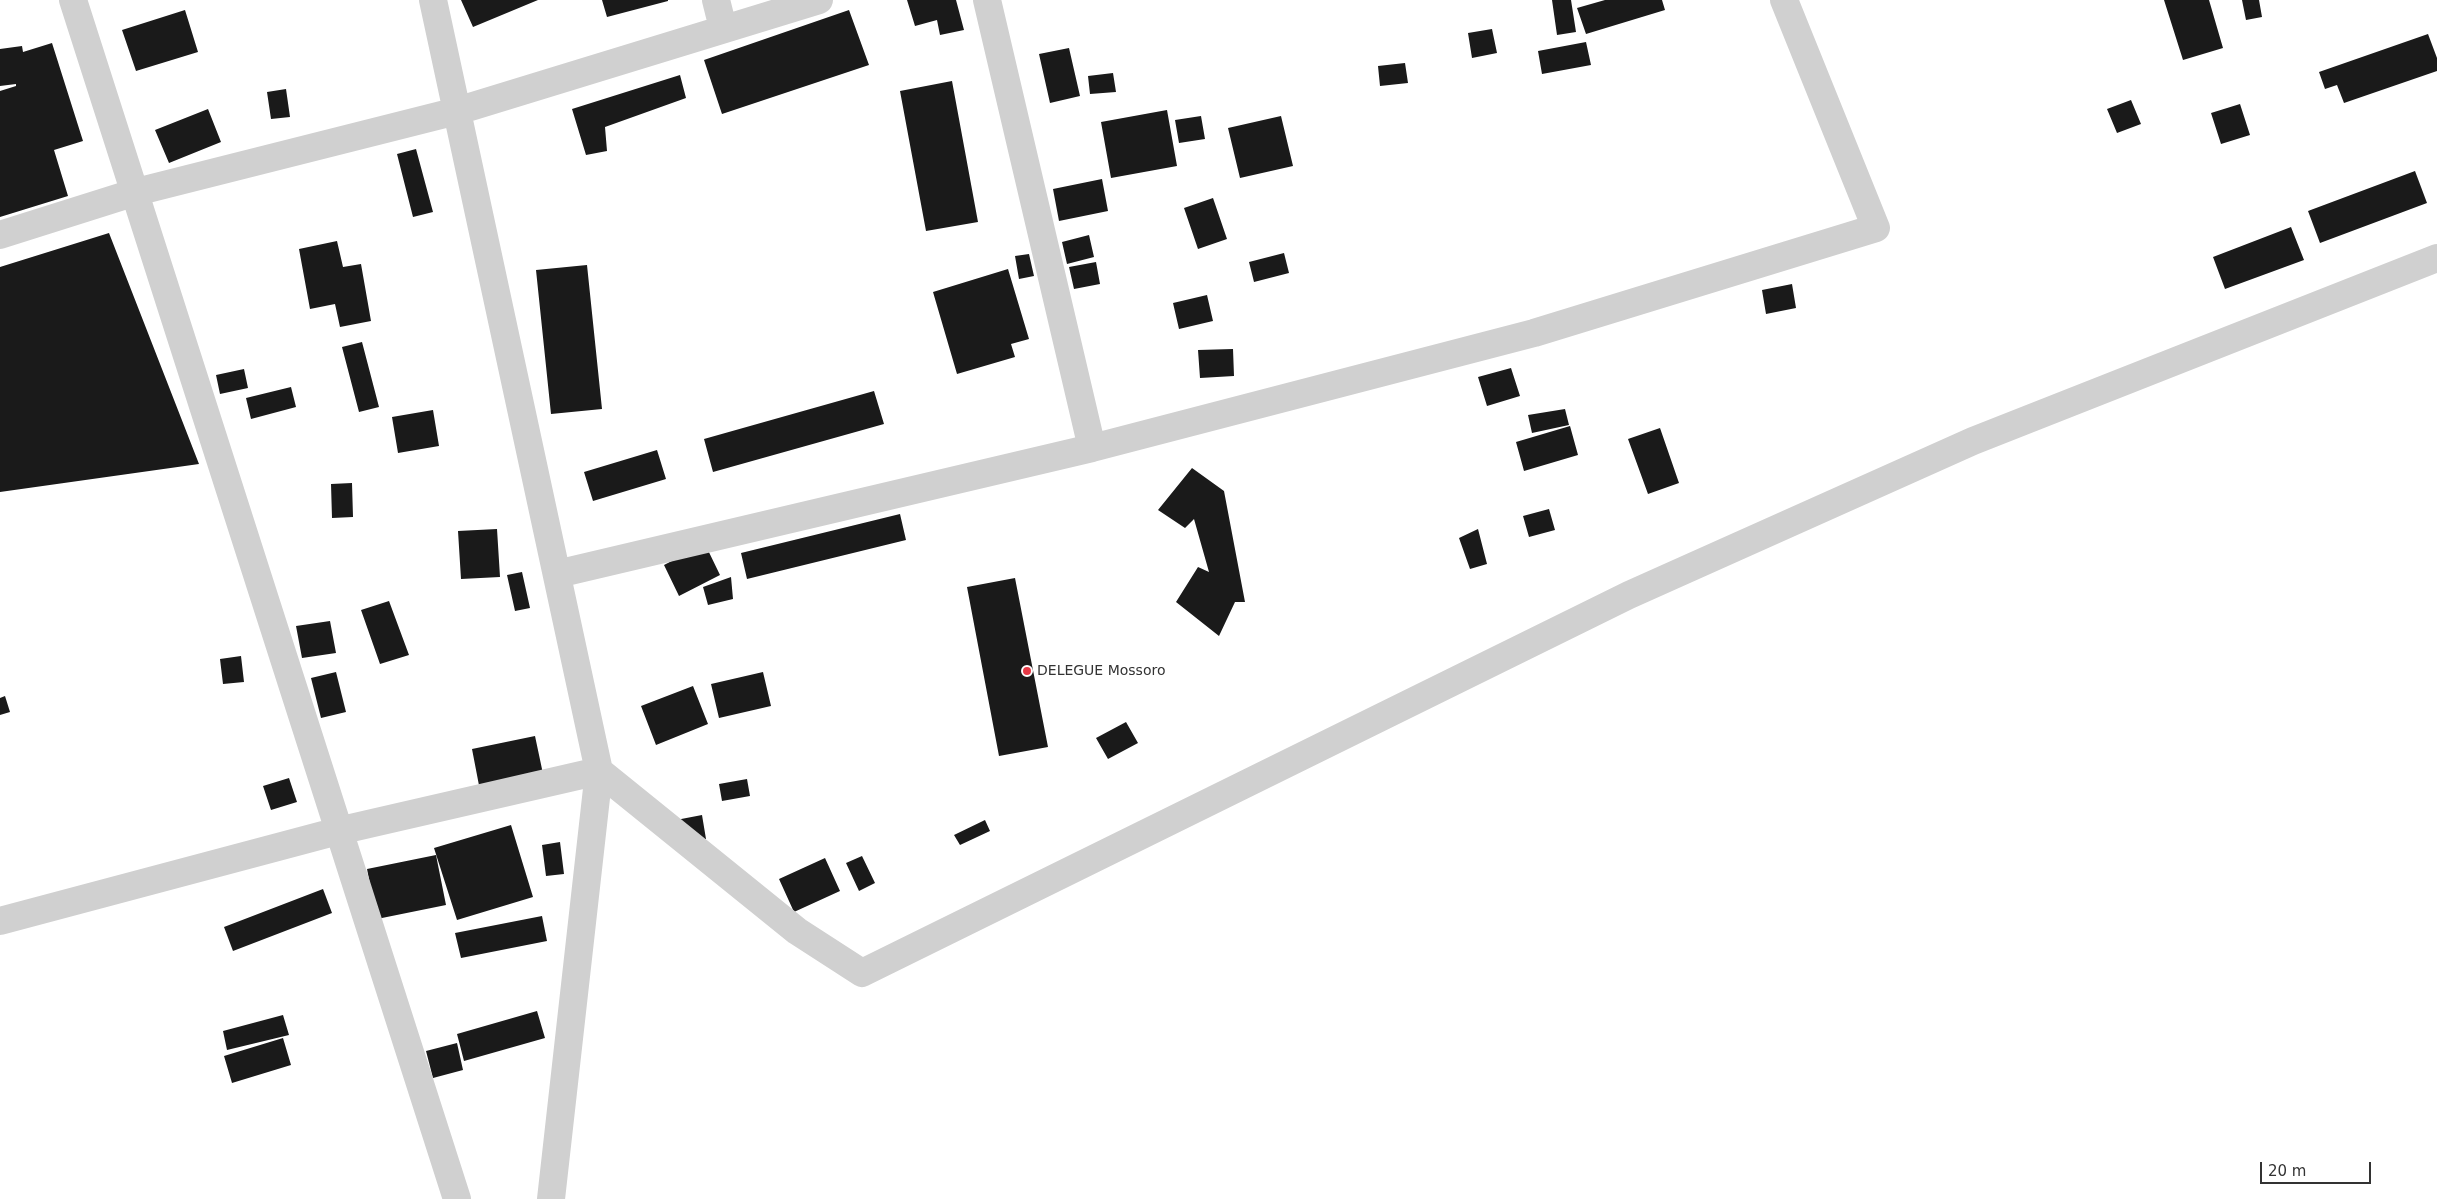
<!DOCTYPE html>
<html>
<head>
<meta charset="utf-8">
<style>
	body { margin:0 }
	#map { position:relative; width:2437px; height:1199px; overflow:hidden; background:#fff; font-family:"DejaVu Sans",sans-serif }
	canvas { display:block }
	.scale { position:absolute; left:2260px; top:1162px; width:111px; height:22px; box-sizing:border-box; border:2px solid #333; border-top:0; padding-left:6px; font-size:15px; line-height:18px; white-space:nowrap; color:#333; -webkit-text-stroke:4px #fff; paint-order:stroke }
</style>
</head>
<body>
<div id="map">
<canvas width="2437" height="1199"></canvas>
<div class="scale">20 m</div>
</div>
<script>
const g = document.querySelector('canvas').getContext('2d');
g.lineJoin = 'round';
function paint(path, color) { g.fillStyle = color; g.fill(path, 'evenodd'); }
function strokePath(path, color, width, dash) { g.strokeStyle = color; g.lineWidth = width; g.lineCap = dash ? 'butt' : 'round'; g.setLineDash(dash || []); g.stroke(path); }
function write(font, color, halo, rows, align = 'center') {
  g.font = font + ' "DejaVu Sans",sans-serif'; g.lineWidth = 5; g.setLineDash([]); g.textBaseline = 'middle'; g.strokeStyle = halo; g.fillStyle = color; for (const [text, x, y, turn = 0] of rows) {
    g.save(); g.translate(x, y); g.rotate((+turn || 0) * Math.PI / 180); g.textAlign = isNaN(turn) ? turn : align; if (halo) g.strokeText(text, 0, 0); g.fillText(text, 0, 0); g.restore();
  }
}
paint(new Path2D(`
	M 461,0 L 538,0 L 473,27 Z
	M 602,0 L 668,0 L 668,1 L 607,17 Z
	M 907,0 L 956,0 L 964,30 L 940,35 L 937,20 L 915,26 Z
	M 1552,0 L 1571,0 L 1576,32 L 1557,35 Z
	M 1605,0 L 1662,0 L 1665,10 L 1586,34 L 1577,8 Z
	M 2164,0 L 2209,0 L 2223,48 L 2183,60 Z
	M 2242,0 L 2259,0 L 2262,17 L 2246,20 Z
	M 185,10 L 198,52 L 136,71 L 122,30 Z
	M 849,10 L 869,65 L 722,114 L 704,60 Z
	M 1492,29 L 1497,53 L 1472,58 L 1468,33 Z
	M 2428,34 L 2437,58 L 2437,71 L 2344,103 L 2337,85 L 2325,89 L 2319,72 Z
	M 1586,42 L 1591,65 L 1542,74 L 1538,51 Z
	M 52,43 L 83,141 L 54,150 L 68,196 L 0,217 L 0,91 L 16,86 L 16,84 L 0,86 L 0,49 L 22,46 L 23,52 Z
	M 1069,48 L 1080,96 L 1050,103 L 1039,54 Z
	M 1405,63 L 1408,83 L 1380,86 L 1378,66 Z
	M 1113,73 L 1116,92 L 1090,94 L 1088,76 Z
	M 680,75 L 686,98 L 605,127 L 607,151 L 586,155 L 572,109 Z
	M 952,81 L 978,222 L 926,231 L 900,91 Z
	M 286,89 L 290,117 L 271,119 L 267,92 Z
	M 2131,100 L 2141,124 L 2117,133 L 2107,109 Z
	M 2240,104 L 2250,135 L 2221,144 L 2211,113 Z
	M 208,109 L 221,142 L 169,163 L 155,130 Z
	M 1167,110 L 1177,166 L 1111,178 L 1101,122 Z
	M 1201,116 L 1205,139 L 1179,143 L 1175,120 Z
	M 1281,116 L 1293,166 L 1240,178 L 1228,128 Z
	M 416,149 L 433,212 L 413,217 L 397,154 Z
	M 2415,171 L 2427,203 L 2320,243 L 2308,211 Z
	M 1102,179 L 1108,211 L 1059,221 L 1053,189 Z
	M 1213,198 L 1227,239 L 1198,249 L 1184,208 Z
	M 2291,227 L 2304,260 L 2225,289 L 2213,257 Z
	M 109,233 L 199,464 L 0,492 L 0,267 Z
	M 1089,235 L 1094,257 L 1067,264 L 1062,242 Z
	M 337,241 L 343,267 L 361,264 L 371,321 L 340,327 L 335,304 L 310,309 L 299,249 Z
	M 1284,253 L 1289,273 L 1254,282 L 1249,262 Z
	M 1029,254 L 1034,276 L 1019,279 L 1015,256 Z
	M 1096,262 L 1100,284 L 1074,289 L 1069,267 Z
	M 587,265 L 602,409 L 551,414 L 536,270 Z
	M 1008,269 L 1029,339 L 1011,344 L 1015,357 L 957,374 L 933,292 Z
	M 1792,284 L 1796,308 L 1766,314 L 1762,290 Z
	M 1207,295 L 1213,321 L 1179,329 L 1173,303 Z
	M 362,342 L 379,407 L 359,412 L 342,347 Z
	M 1233,349 L 1234,376 L 1200,378 L 1198,350 Z
	M 1511,368 L 1520,396 L 1487,406 L 1478,377 Z
	M 244,369 L 248,388 L 220,394 L 216,375 Z
	M 291,387 L 296,407 L 251,419 L 246,398 Z
	M 874,391 L 884,424 L 713,472 L 704,439 Z
	M 1565,409 L 1569,425 L 1532,433 L 1528,415 Z
	M 433,410 L 439,446 L 398,453 L 392,417 Z
	M 1570,426 L 1578,455 L 1524,471 L 1516,442 Z
	M 1660,428 L 1679,483 L 1648,494 L 1628,439 Z
	M 657,450 L 666,479 L 593,501 L 584,472 Z
	M 1192,468 L 1224,491 L 1245,602 L 1235,602 L 1219,636 L 1176,602 L 1198,567 L 1209,572 L 1194,519 L 1185,528 L 1158,510 Z
	M 352,483 L 353,517 L 332,518 L 331,484 Z
	M 1549,509 L 1555,530 L 1529,537 L 1523,516 Z
	M 900,514 L 906,540 L 747,579 L 741,553 Z
	M 497,529 L 500,577 L 461,579 L 458,531 Z
	M 1478,529 L 1487,564 L 1470,569 L 1459,538 Z
	M 705,544 L 720,575 L 679,596 L 664,565 Z
	M 522,572 L 530,608 L 515,611 L 507,575 Z
	M 731,577 L 733,599 L 708,605 L 703,587 Z
	M 1015,578 L 1048,747 L 999,756 L 967,587 Z
	M 389,601 L 409,655 L 380,664 L 361,610 Z
	M 330,621 L 336,653 L 302,658 L 296,626 Z
	M 241,656 L 244,682 L 223,684 L 220,659 Z
	M 336,672 L 346,712 L 321,718 L 311,678 Z
	M 763,672 L 771,706 L 719,718 L 711,684 Z
	M 693,686 L 708,724 L 656,745 L 641,706 Z
	M 5,696 L 10,712 L 0,715 L 0,698 Z
	M 1126,722 L 1138,743 L 1108,759 L 1096,738 Z
	M 535,736 L 546,788 L 482,801 L 472,749 Z
	M 289,778 L 297,802 L 271,810 L 263,786 Z
	M 747,779 L 750,796 L 722,801 L 719,784 Z
	M 702,815 L 706,839 L 681,843 L 676,820 Z
	M 985,820 L 990,831 L 960,845 L 954,835 Z
	M 511,825 L 533,897 L 457,920 L 434,848 Z
	M 560,842 L 564,874 L 546,876 L 542,845 Z
	M 436,855 L 446,905 L 377,919 L 367,869 Z
	M 862,856 L 875,883 L 859,891 L 846,863 Z
	M 825,858 L 840,891 L 794,912 L 779,879 Z
	M 323,889 L 332,913 L 233,951 L 224,927 Z
	M 542,916 L 547,941 L 461,958 L 455,933 Z
	M 537,1011 L 545,1038 L 464,1061 L 457,1034 Z
	M 283,1015 L 289,1035 L 227,1050 L 223,1031 Z
	M 283,1038 L 291,1065 L 232,1083 L 224,1056 Z
	M 457,1043 L 463,1070 L 433,1078 L 426,1051 Z`), '#1a1a1a');
strokePath(new Path2D(`
	M 73,0 L 457,1199
	M 433,0 L 599,771 L 551,1199
	M 716,0 L 723,28
	M 987,0 L 1092,448
	M 0,235 L 136,192 L 457,111 L 819,0
	M 557,574 L 1092,448 L 1534,333 L 1876,228 L 1784,0
	M 0,921 L 338,831 L 599,771 L 797,931 L 862,973 L 1629,595 L 1973,441 L 2437,258`), '#d0d0d0', 28);
for (const [x, y, r, color] of [
	[1027,671,5,"#e63946"]
]) { const dot = new Path2D(); dot.arc(x, y, r, 0, 2 * Math.PI); g.fillStyle = color; g.fill(dot); strokePath(dot, '#fff', 2); }
write('14px', '#333', '#fff', [
	["DELEGUE Mossoro",1037,671]
], 'left');
</script>
</body>
</html>
